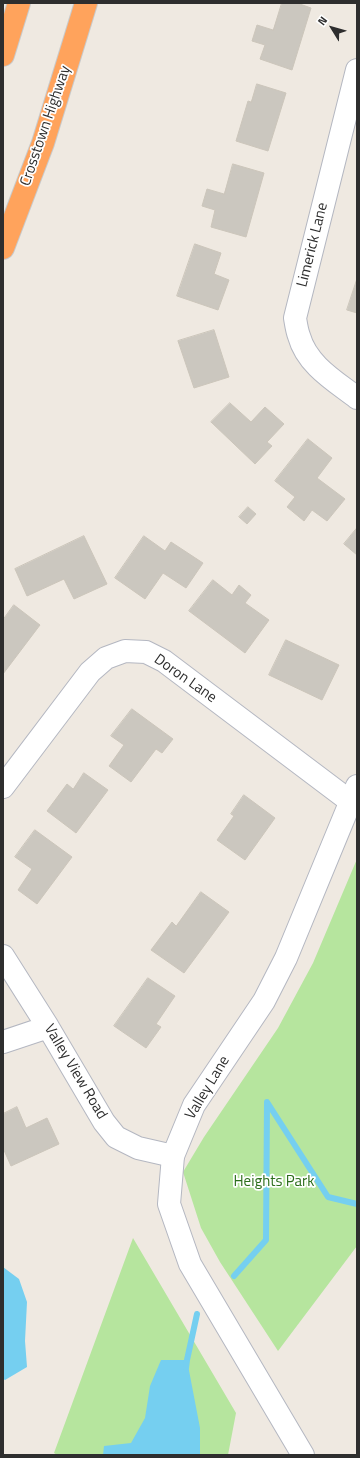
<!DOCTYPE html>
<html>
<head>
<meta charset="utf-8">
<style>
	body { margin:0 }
	#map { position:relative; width:360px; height:1458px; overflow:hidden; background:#efe9e1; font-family:"Titillium Web",sans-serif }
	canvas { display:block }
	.frame { position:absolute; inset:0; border:4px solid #2e2e2e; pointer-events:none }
	.north { position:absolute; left:312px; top:8px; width:40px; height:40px; -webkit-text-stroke:3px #fff; paint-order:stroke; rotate:307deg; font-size:11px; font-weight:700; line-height:16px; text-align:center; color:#2e2e2e }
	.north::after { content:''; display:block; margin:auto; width:14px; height:18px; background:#2e2e2e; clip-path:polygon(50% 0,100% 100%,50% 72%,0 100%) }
</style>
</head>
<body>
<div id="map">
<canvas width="360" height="1458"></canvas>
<div class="frame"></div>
<div class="north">N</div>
</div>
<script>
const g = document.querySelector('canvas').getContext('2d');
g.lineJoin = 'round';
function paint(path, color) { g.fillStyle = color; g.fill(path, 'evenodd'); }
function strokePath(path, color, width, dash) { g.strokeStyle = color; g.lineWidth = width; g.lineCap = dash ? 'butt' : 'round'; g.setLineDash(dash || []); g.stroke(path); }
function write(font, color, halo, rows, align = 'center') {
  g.font = font + ' "Titillium Web",sans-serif'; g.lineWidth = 3.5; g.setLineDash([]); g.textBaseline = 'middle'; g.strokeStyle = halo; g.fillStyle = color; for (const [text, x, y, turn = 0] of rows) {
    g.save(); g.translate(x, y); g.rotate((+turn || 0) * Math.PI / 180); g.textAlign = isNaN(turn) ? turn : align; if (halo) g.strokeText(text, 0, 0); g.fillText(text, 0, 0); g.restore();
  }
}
paint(new Path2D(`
	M 357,859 L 357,1246 L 278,1351 L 220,1262 L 201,1228 L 183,1172 L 204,1137 L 278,1028 L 313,963 Z
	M 133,1238 L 236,1413 L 228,1455 L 57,1455 L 54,1453 Z`), '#b6e59e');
paint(new Path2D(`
	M 3,1267 L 19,1279 L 27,1302 L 25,1341 L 27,1367 L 5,1380 L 3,1379 Z
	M 161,1360 L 187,1360 L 200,1428 L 200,1455 L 103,1455 L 104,1446 L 131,1443 L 145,1418 L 150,1386 Z`), '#75cff0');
strokePath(new Path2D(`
	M 234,1276 L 266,1240 L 267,1102 L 328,1197 L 357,1204
	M 186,1368 L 187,1360 L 197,1314`), '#75cff0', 6);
const building = new Path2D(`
	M 282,3 L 297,3 L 311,8 L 292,70 L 260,59 L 265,45 L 252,41 L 257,25 L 273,30 Z
	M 257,84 L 286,93 L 268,151 L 236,141 L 248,101 L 251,102 Z
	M 233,164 L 264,173 L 246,237 L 211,227 L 215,210 L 202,206 L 207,189 L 224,194 Z
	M 195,244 L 221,253 L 214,274 L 229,280 L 218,310 L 177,296 Z
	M 357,279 L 357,313 L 347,310 Z
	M 214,330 L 229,377 L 194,388 L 178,341 Z
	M 230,403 L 251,422 L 265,407 L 284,424 L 267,442 L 272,446 L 255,464 L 211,422 Z
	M 308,439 L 332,458 L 317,478 L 345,499 L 327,521 L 312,510 L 304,521 L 287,507 L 295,497 L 275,481 Z
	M 248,507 L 256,514 L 247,524 L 239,517 Z
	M 357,528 L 357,555 L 344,544 Z
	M 84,536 L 107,584 L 74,599 L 64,579 L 27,596 L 15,569 Z
	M 144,536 L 165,551 L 171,542 L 203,563 L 186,588 L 163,573 L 145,599 L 115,578 Z
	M 213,580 L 232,595 L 239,585 L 251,595 L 245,603 L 269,620 L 245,653 L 189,611 Z
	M 14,605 L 40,625 L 3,674 L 3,620 Z
	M 286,640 L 339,665 L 322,700 L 269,675 Z
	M 132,709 L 173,739 L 162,753 L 156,749 L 131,782 L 109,766 L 124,745 L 111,736 Z
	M 84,773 L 108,790 L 76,833 L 47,811 L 67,784 L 73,789 Z
	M 244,795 L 275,818 L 245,860 L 217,840 L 234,816 L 231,814 Z
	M 35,830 L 72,857 L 37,904 L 18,890 L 32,869 L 15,857 Z
	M 201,892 L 229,912 L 184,973 L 151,950 L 172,922 L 176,926 Z
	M 148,978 L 175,996 L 156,1024 L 161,1027 L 146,1048 L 114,1026 Z
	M 17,1107 L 26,1128 L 47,1118 L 59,1144 L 11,1166 L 3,1148 L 3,1114 Z`);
paint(building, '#cbc7bf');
strokePath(building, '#cbc5ba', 1);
const street = new Path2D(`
	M 357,70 L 295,318 C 296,324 297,331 299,336 C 307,365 335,381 357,398
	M 3,787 L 90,672 L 106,658 L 125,651 L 146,652 L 164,661 L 351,802
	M 3,956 L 48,1027 L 104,1122 L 116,1137 L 138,1148 L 173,1156
	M 3,1042 L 48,1027`);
const secondary = new Path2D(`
	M 303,1455 L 190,1264 L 169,1204 L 173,1156 L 194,1105 L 264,1001 L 286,958 L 357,786`);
const highway = new Path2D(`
	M 3,55 L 19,3
	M 3,248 L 43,143 L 86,3`);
strokePath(street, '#b4b7c1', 24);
strokePath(secondary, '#b4b7c1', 24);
strokePath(highway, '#c9c9c9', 24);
strokePath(street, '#fff', 22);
strokePath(secondary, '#fff', 22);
strokePath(highway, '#ffa35c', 22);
write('15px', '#2e2e2e', '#fff', [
	["Crosstown Highway",46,126,-71],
	["Limerick Lane",313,245,-76],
	["Doron Lane",185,679,35],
	["Valley View Road",75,1072,59],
	["Valley Lane",208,1088,-59]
]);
write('15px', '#2c6e1b', '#fff', [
	["Heights Park",274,1182]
]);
</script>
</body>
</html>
